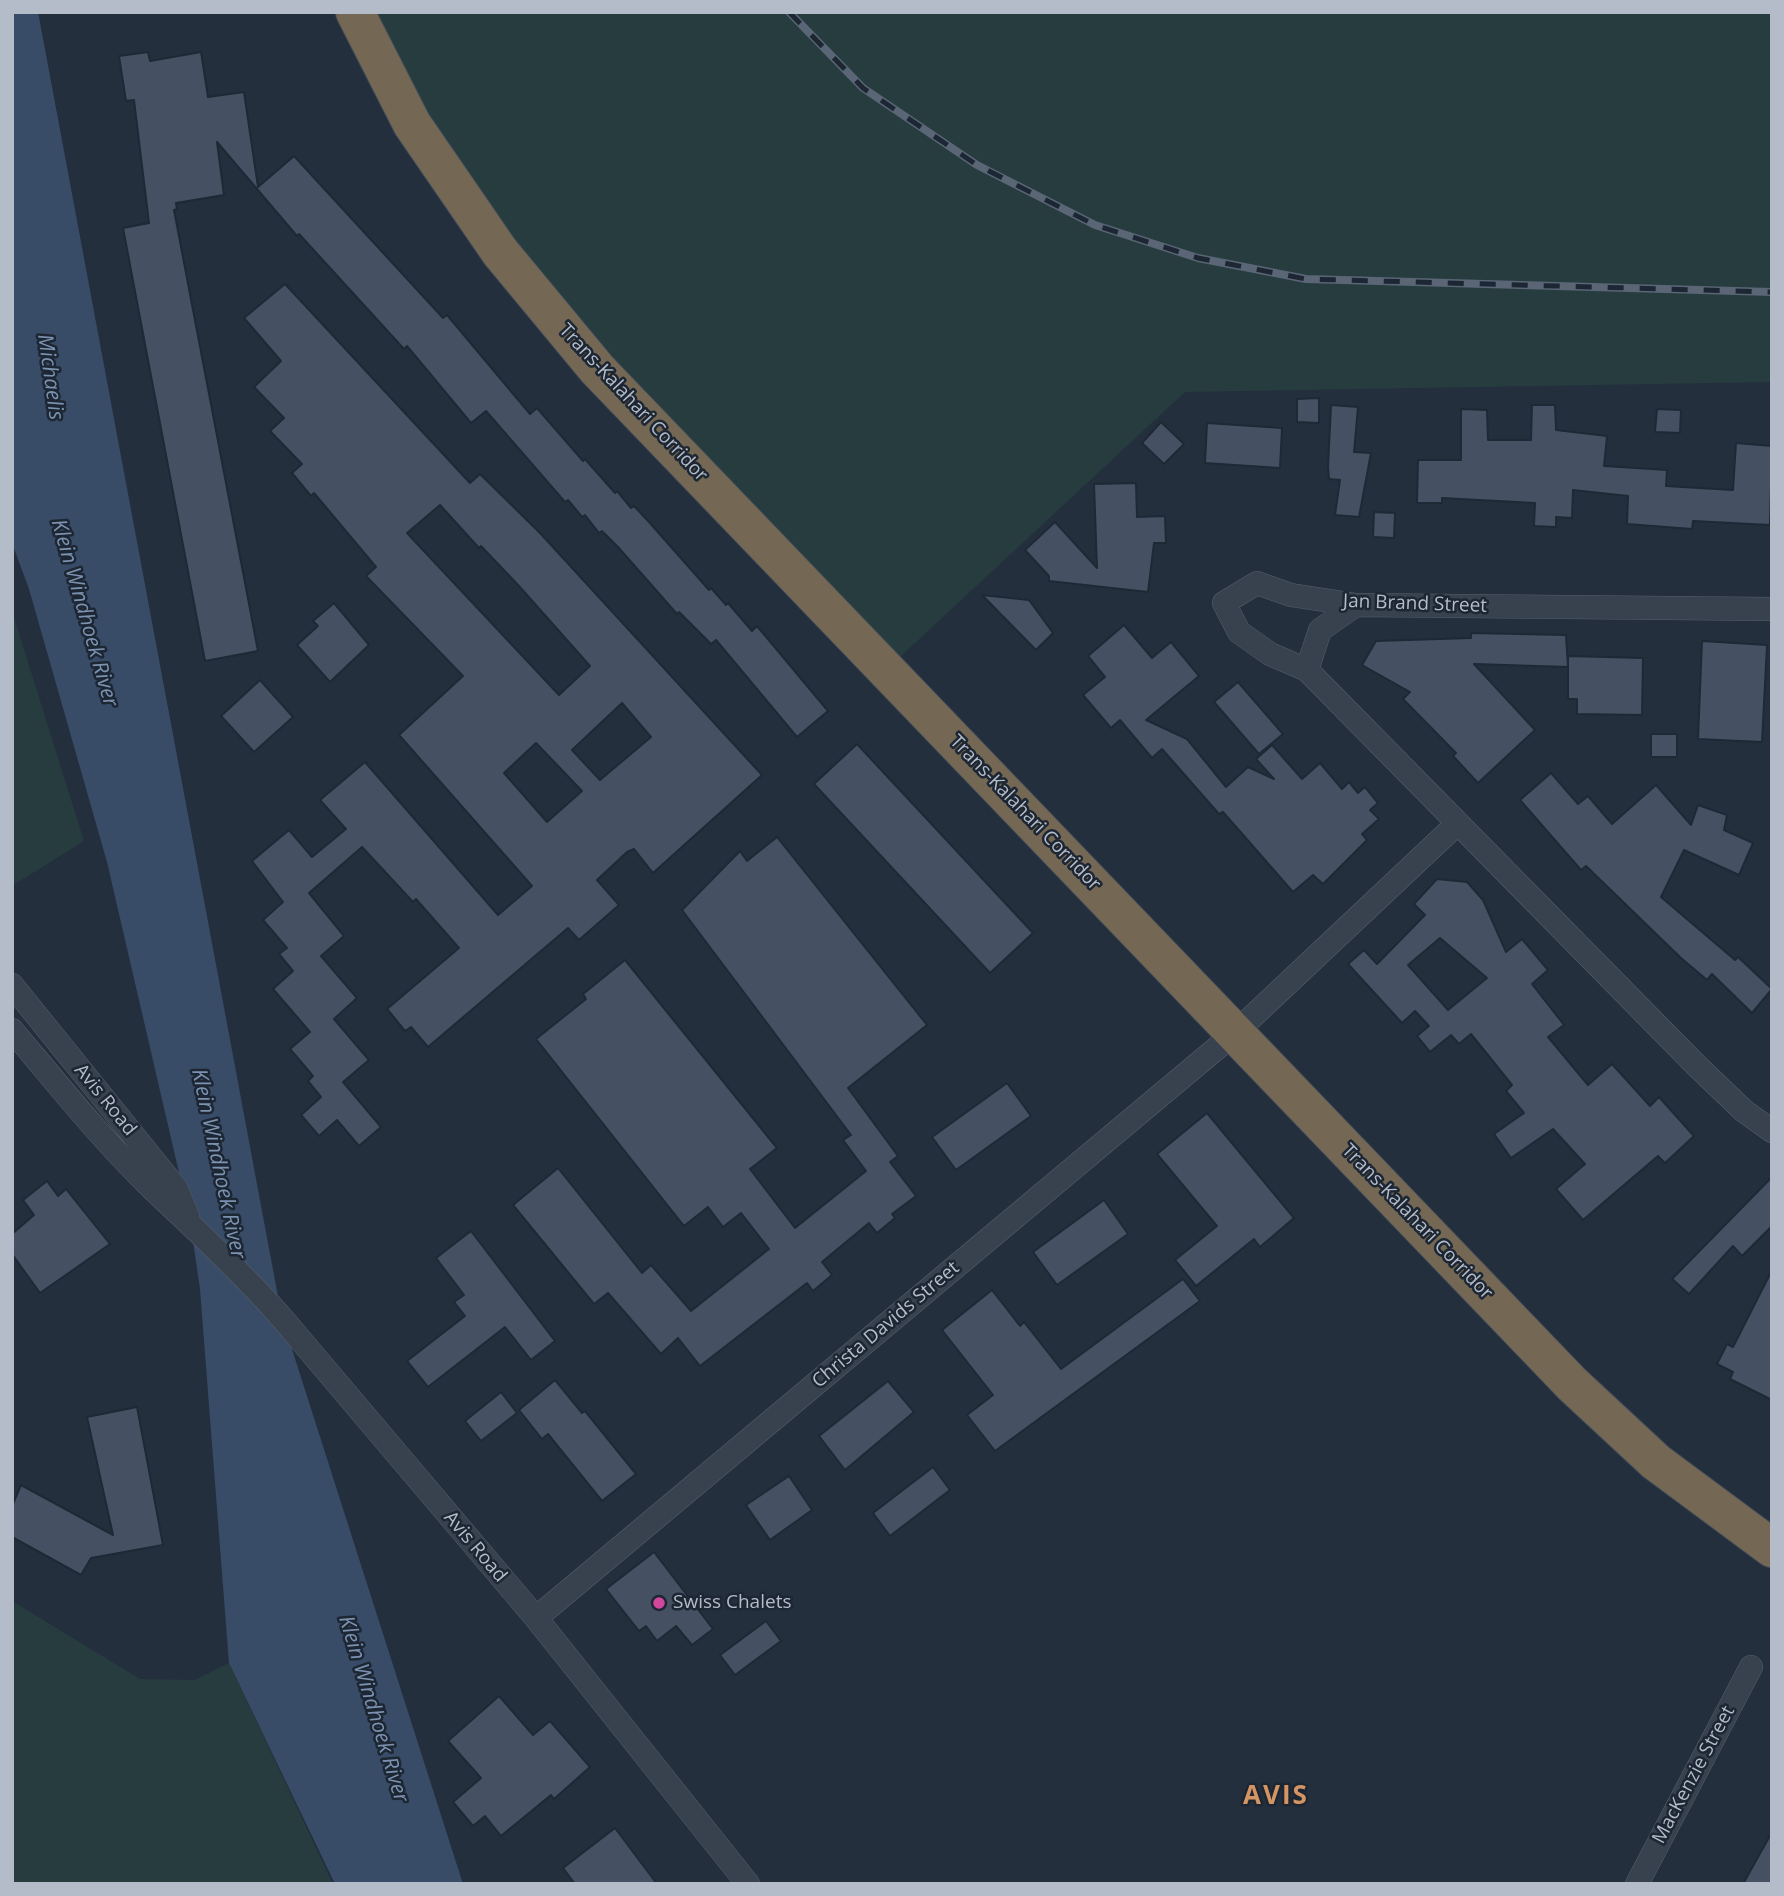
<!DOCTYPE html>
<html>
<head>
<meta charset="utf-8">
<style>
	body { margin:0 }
	#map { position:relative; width:1784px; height:1896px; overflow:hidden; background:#242f3e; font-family:"Open Sans",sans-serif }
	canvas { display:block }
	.frame { position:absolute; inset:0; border:14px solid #b4bcc9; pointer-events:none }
</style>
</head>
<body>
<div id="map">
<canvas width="1784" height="1896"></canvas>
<div class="frame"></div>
</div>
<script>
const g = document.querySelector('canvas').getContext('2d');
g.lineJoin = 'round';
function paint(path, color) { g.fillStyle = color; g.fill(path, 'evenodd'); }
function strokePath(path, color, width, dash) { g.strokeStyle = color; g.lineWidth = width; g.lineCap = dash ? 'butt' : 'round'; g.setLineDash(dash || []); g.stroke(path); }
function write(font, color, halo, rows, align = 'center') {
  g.font = font + ' "Open Sans",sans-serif'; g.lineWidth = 5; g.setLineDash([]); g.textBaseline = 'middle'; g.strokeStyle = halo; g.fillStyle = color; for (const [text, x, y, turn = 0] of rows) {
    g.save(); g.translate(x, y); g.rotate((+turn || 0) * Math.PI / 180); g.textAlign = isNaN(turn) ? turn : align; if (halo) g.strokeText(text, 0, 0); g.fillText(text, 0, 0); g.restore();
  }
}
paint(new Path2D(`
	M 355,12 L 1772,12 L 1772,382 L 1185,392 L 887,669 L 500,252 Z
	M 12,611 L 84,841 L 12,886 Z
	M 12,1601 L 140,1679 L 195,1680 L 229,1663 L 333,1884 L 12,1884 Z`), '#263c3f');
paint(new Path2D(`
	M 12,12 L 38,12 L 282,1318 L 463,1884 L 335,1884 L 229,1663 L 200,1289 L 190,1220 L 107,862 L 29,589 L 12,543 Z`), '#394c67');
const building = new Path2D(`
	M 148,52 L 150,61 L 201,52 L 208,97 L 244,92 L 258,187 L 294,156 L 443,318 L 447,315 L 530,414 L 537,408 L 583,461 L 585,459 L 615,493 L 617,491 L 631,508 L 634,506 L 649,522 L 709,590 L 711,588 L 726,605 L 728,603 L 752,631 L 757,626 L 828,711 L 797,737 L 716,640 L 711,644 L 679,612 L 677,614 L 618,547 L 602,531 L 599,533 L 585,515 L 582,517 L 568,500 L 565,502 L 486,411 L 471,423 L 407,346 L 404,349 L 299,234 L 297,236 L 217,142 L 224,195 L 176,203 L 177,209 L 174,210 L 258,651 L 205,661 L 123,228 L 149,223 L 134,100 L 126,101 L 119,56 Z
	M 285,284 L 470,483 L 480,474 L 540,533 L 762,775 L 653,873 L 634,849 L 627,852 L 597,880 L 619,905 L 579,940 L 568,928 L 428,1047 L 411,1027 L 405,1031 L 387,1009 L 459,948 L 416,899 L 413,902 L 362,847 L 309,893 L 344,936 L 321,956 L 357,998 L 334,1019 L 369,1060 L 343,1082 L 381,1127 L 359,1146 L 337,1120 L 319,1136 L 301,1115 L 321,1097 L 308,1081 L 313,1076 L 290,1049 L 310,1032 L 273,989 L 293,971 L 279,954 L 287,948 L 263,920 L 283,902 L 252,861 L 289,830 L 312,857 L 346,829 L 320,800 L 365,762 L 498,915 L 532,886 L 399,735 L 463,676 L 366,576 L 376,567 L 314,493 L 311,496 L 292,473 L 302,464 L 270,431 L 284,418 L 254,387 L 281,361 L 244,318 ZM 440,505 L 479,548 L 481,546 L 519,586 L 590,666 L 559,695 L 407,533 ZM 622,703 L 651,737 L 600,780 L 572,750 ZM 536,743 L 582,791 L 547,822 L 504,773 Z
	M 1319,398 L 1319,423 L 1297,422 L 1297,399 Z
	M 1331,405 L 1358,407 L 1354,452 L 1371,453 L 1359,517 L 1335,515 L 1340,480 L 1329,479 L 1328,467 Z
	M 1532,405 L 1555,405 L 1556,430 L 1607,436 L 1604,466 L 1667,470 L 1666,486 L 1733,490 L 1736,443 L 1772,446 L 1770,525 L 1693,521 L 1692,529 L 1627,524 L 1628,496 L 1573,490 L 1572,518 L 1556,517 L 1556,527 L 1534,526 L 1535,503 L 1442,498 L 1442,503 L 1417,503 L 1418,460 L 1461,460 L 1461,409 L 1487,410 L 1488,440 L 1531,440 Z
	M 1657,409 L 1681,410 L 1680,433 L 1655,432 Z
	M 1161,422 L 1184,444 L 1164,464 L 1142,443 Z
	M 1207,423 L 1282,428 L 1280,468 L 1205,463 Z
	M 1136,483 L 1137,517 L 1165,516 L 1166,543 L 1154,543 L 1148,592 L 1049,581 L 1049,576 L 1025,550 L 1055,522 L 1097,568 L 1094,484 Z
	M 1374,512 L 1395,513 L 1394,538 L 1373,537 Z
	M 982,595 L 1029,600 L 1053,633 L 1036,650 Z
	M 334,603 L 369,645 L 330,682 L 297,645 L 318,626 L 313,621 Z
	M 1124,625 L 1152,658 L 1171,642 L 1199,676 L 1146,720 L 1187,739 L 1226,787 L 1248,767 L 1274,779 L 1256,759 L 1272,745 L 1302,779 L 1320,763 L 1342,789 L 1349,782 L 1358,793 L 1365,787 L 1378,803 L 1370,810 L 1379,819 L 1362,834 L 1367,840 L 1323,884 L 1313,875 L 1293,892 L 1223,812 L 1219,814 L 1162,749 L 1152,758 L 1120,720 L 1111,728 L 1083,695 L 1105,677 L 1088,656 Z
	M 1471,633 L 1566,635 L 1568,667 L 1474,664 L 1535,730 L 1478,783 L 1453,756 L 1456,753 L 1403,699 L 1410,692 L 1362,665 L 1376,641 L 1471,638 Z
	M 1702,641 L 1767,645 L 1762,742 L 1698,739 Z
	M 1568,656 L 1643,658 L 1642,715 L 1577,714 L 1577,699 L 1568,699 Z
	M 260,680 L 293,717 L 254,752 L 221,716 Z
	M 1238,682 L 1283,734 L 1259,754 L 1214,702 Z
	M 1651,734 L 1677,734 L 1677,757 L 1651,757 Z
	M 857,744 L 1033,933 L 990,973 L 814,784 Z
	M 1551,773 L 1578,804 L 1588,796 L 1612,824 L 1656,785 L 1691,825 L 1698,805 L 1727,815 L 1724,830 L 1753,843 L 1739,875 L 1684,850 L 1661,897 L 1735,960 L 1738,957 L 1772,989 L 1752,1013 L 1712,974 L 1707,980 L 1681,958 L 1586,866 L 1581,870 L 1520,800 Z
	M 777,837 L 927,1025 L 848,1088 L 898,1156 L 890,1162 L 916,1196 L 892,1214 L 895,1218 L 877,1233 L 869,1223 L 822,1262 L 832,1275 L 813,1291 L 807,1283 L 700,1366 L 678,1338 L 661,1354 L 608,1293 L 594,1304 L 513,1205 L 558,1168 L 642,1273 L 651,1265 L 691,1311 L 769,1249 L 741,1213 L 723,1227 L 708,1207 L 684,1226 L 536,1039 L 586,999 L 583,994 L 625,960 L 777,1148 L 750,1169 L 795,1228 L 866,1171 L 843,1140 L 851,1135 L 682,910 L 740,851 L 747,861 Z
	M 1437,879 L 1467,882 L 1483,900 L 1506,952 L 1522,939 L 1548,970 L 1532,984 L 1564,1025 L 1548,1037 L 1588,1085 L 1612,1064 L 1650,1106 L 1659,1097 L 1694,1136 L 1665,1163 L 1658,1156 L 1583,1220 L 1556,1189 L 1585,1164 L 1553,1129 L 1511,1158 L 1494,1134 L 1524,1113 L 1506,1091 L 1512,1085 L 1471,1034 L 1459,1044 L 1451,1035 L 1430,1052 L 1417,1036 L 1429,1026 L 1415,1011 L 1402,1023 L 1348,964 L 1364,950 L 1377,964 L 1425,915 L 1414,904 ZM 1440,938 L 1487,978 L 1448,1010 L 1408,965 Z
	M 1007,1083 L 1031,1116 L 956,1170 L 932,1137 Z
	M 1207,1113 L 1294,1218 L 1260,1247 L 1254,1239 L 1196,1286 L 1175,1260 L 1217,1226 L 1157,1154 Z
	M 1772,1177 L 1772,1226 L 1742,1256 L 1733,1246 L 1689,1294 L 1672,1279 Z
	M 47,1181 L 58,1196 L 66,1189 L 110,1244 L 40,1293 L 12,1254 L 12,1234 L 34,1215 L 23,1200 Z
	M 1104,1200 L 1128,1234 L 1057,1285 L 1033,1252 Z
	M 471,1231 L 555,1341 L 531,1360 L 505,1327 L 428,1387 L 407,1361 L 465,1316 L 454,1302 L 464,1295 L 436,1258 Z
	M 1772,1270 L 1772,1400 L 1730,1379 L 1733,1372 L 1717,1364 L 1727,1344 L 1733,1347 Z
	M 1183,1279 L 1200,1301 L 995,1451 L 967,1415 L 993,1395 L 942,1330 L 992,1290 L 1020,1326 L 1024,1322 L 1061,1369 Z
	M 555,1380 L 582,1413 L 585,1411 L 636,1474 L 602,1501 L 548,1434 L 542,1439 L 519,1410 Z
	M 888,1381 L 914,1412 L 845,1470 L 819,1436 Z
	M 501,1392 L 517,1413 L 481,1441 L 465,1421 Z
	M 137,1407 L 163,1545 L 91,1558 L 81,1575 L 12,1537 L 12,1506 L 21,1485 L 113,1535 L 87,1417 Z
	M 933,1467 L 950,1490 L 890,1536 L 873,1513 Z
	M 789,1476 L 812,1510 L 770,1540 L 746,1505 Z
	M 654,1552 L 713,1629 L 692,1645 L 676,1626 L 657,1641 L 646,1626 L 639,1631 L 606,1589 Z
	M 766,1621 L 781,1641 L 735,1675 L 720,1655 Z
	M 499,1696 L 533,1735 L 550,1721 L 590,1767 L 554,1799 L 551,1795 L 501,1836 L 485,1816 L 473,1826 L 453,1802 L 481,1778 L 448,1741 Z
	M 615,1828 L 657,1884 L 575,1884 L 563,1868 Z
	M 1772,1832 L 1772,1884 L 1743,1884 Z`);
paint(building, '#455162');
strokePath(building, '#1f2835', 2);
const street = new Path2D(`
	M 1772,609 L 1356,605 L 1291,595 L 1257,583 L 1224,603 L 1239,632 L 1270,654 L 1307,670 L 1697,1066 L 1744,1111 L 1772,1131
	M 1307,670 L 1320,630 L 1356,605
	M 12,985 L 176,1188 L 188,1217
	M 12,1030 C 60,1087 107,1146 161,1197 C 204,1237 243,1274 282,1318 L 536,1618 L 748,1884
	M 536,1618 L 1236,1032 L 1458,823
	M 1637,1884 L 1751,1667`);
const highway = new Path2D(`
	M 355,12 L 412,124 L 500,252 L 597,369 L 1572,1384 L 1656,1462 L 1772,1548`);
strokePath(street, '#565f6c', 24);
strokePath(highway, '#434c59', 40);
strokePath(street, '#38414e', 23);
strokePath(highway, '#746855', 38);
const rail = new Path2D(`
	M 789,12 L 863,88 L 977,165 L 1095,225 L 1198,258 L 1306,279 L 1772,292`);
strokePath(rail, '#5a6575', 8);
strokePath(rail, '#1d2633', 5, [16]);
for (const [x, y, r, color] of [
	[659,1603,7,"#d1479c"]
]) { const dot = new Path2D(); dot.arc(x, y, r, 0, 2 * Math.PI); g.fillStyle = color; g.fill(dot); strokePath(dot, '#1d2633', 2.5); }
write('19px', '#b4bcc9', '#1d2633', [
	["Trans-Kalahari Corridor",633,403,47],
	["Jan Brand Street",1415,604,2],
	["Trans-Kalahari Corridor",1025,813,46],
	["Avis Road",105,1100,51],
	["Trans-Kalahari Corridor",1417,1222,46],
	["Christa Davids Street",886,1325,-40],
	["Avis Road",475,1547,50],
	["MacKenzie Street",1694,1775,-62]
]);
write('19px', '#b4bcc9', '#1d2633', [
	["Swiss Chalets",673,1603]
], 'left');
write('italic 21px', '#7c92b1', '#1d2633', [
	["Michaelis",50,377,82],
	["Klein Windhoek River",84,613,74],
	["Klein Windhoek River",218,1164,78],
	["Klein Windhoek River",373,1709,73]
]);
g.letterSpacing = '2px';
write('bold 26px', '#d59563', '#1d2633', [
	["AVIS",1276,1797]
]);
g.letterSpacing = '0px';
</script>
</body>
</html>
